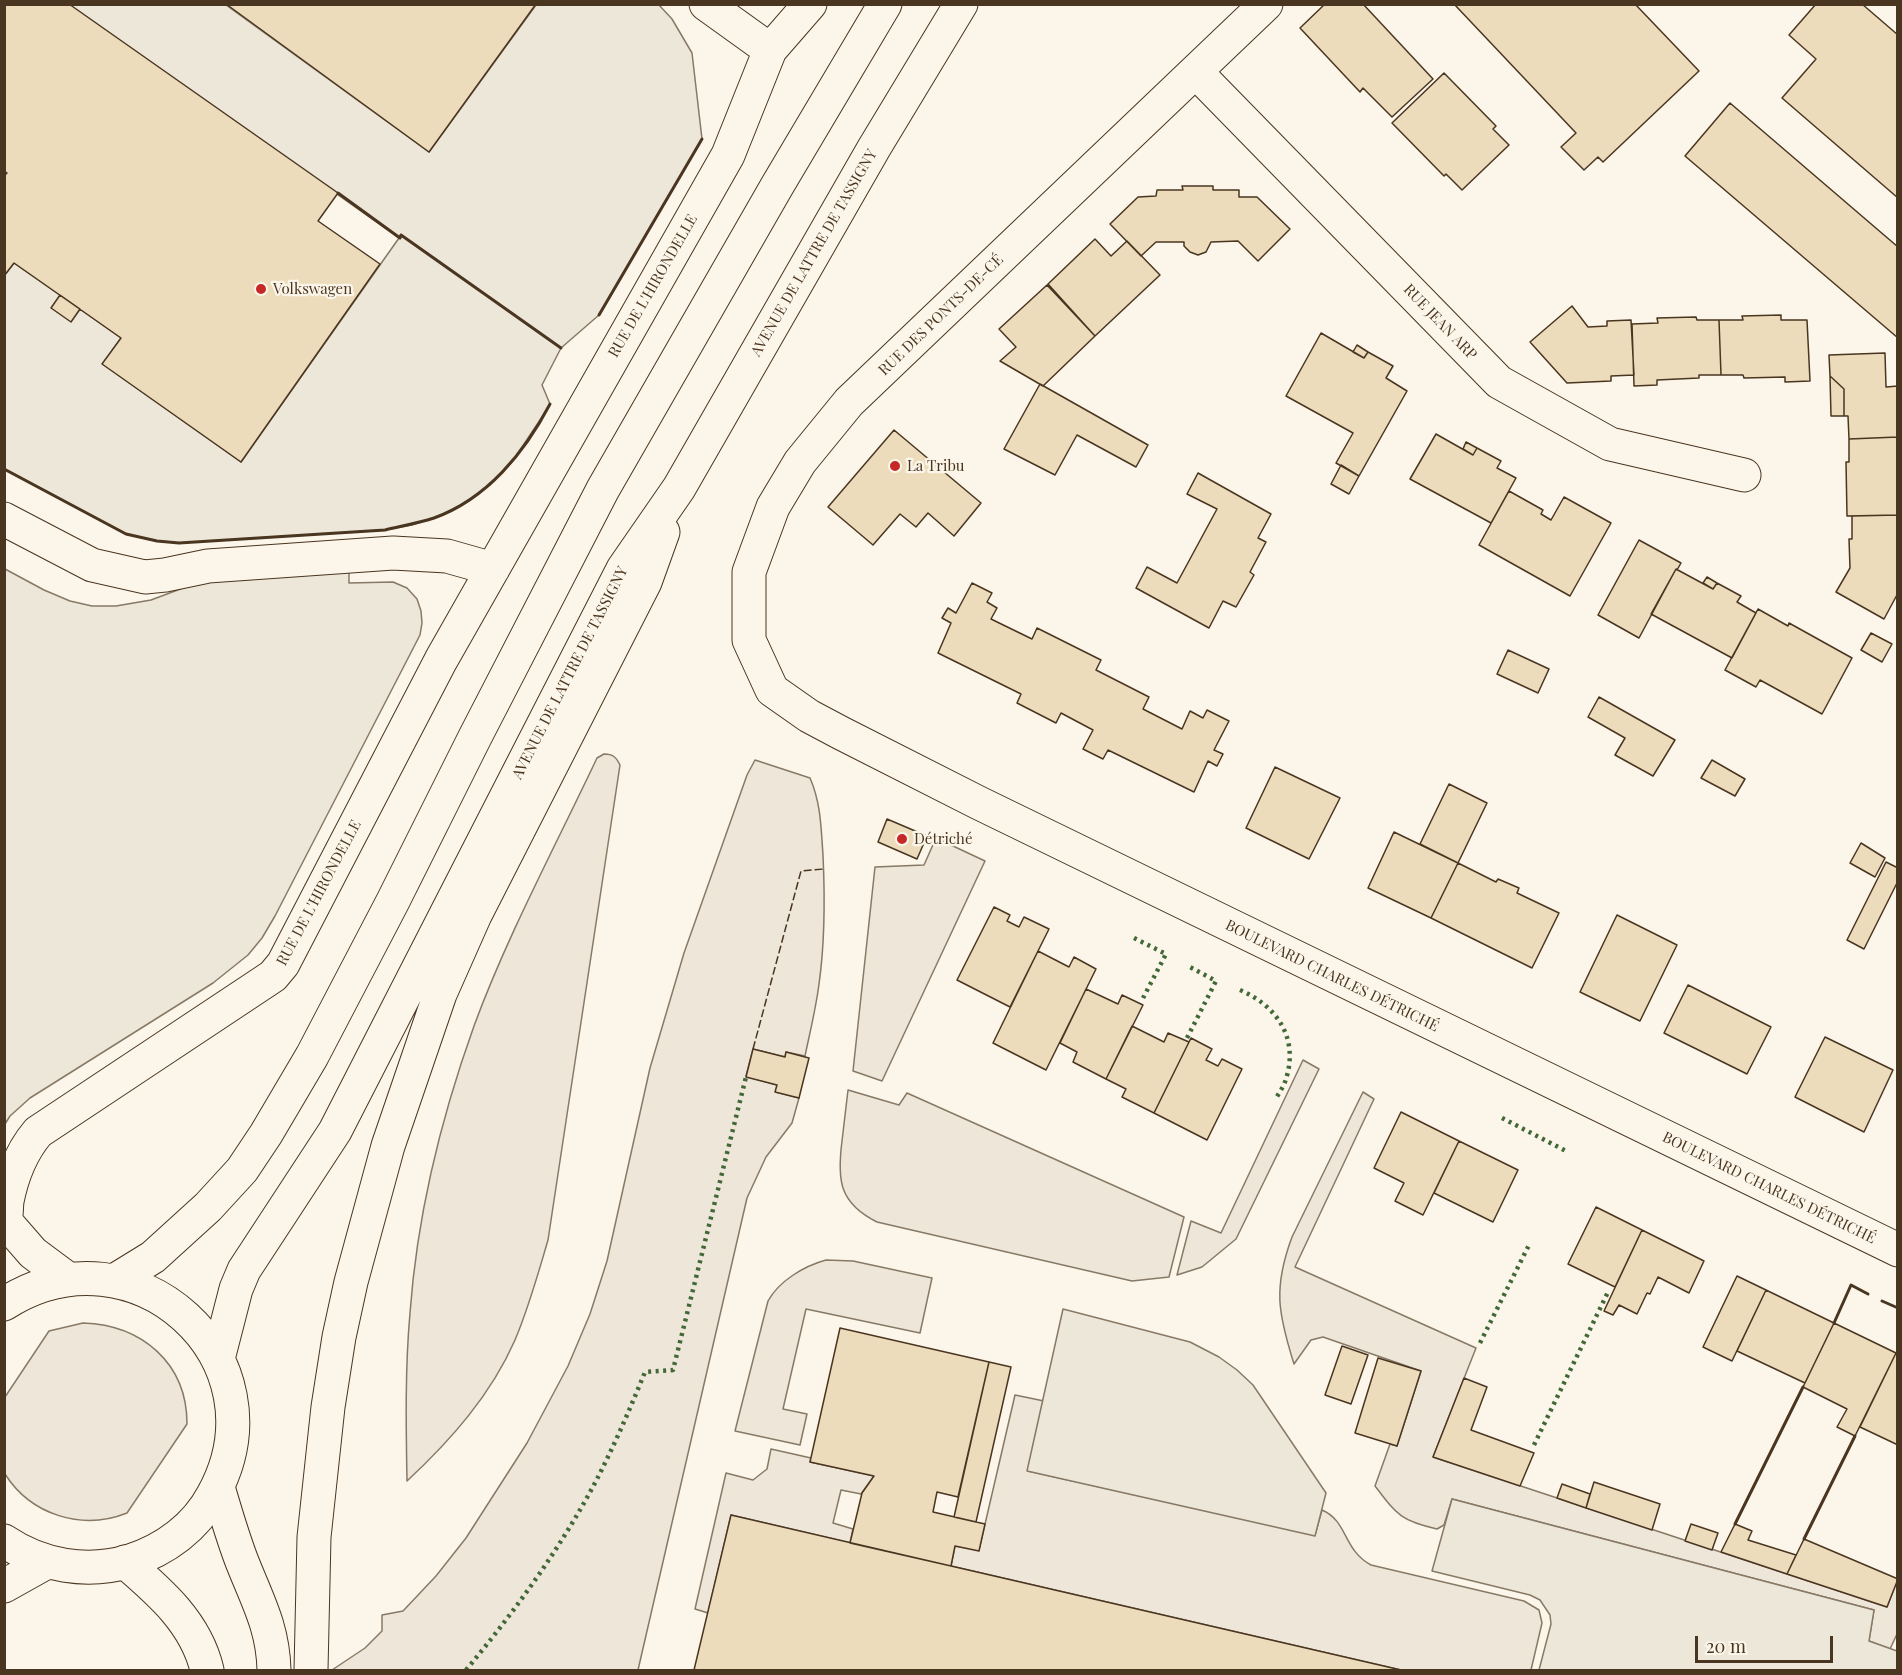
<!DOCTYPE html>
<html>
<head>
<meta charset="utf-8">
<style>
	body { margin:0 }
	#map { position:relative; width:1902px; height:1675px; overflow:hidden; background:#fbf6e9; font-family:"Playfair Display",serif }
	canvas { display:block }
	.frame { position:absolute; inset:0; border:6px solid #4a3520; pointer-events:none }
	.scale { position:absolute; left:1695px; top:1636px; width:138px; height:27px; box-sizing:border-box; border:3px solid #4a3520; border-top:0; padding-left:8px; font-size:18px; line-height:21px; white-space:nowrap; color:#4a3520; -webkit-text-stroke:4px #fbf6e9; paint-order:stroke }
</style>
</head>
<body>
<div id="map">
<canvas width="1902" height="1675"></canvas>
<div class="frame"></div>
<div class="scale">20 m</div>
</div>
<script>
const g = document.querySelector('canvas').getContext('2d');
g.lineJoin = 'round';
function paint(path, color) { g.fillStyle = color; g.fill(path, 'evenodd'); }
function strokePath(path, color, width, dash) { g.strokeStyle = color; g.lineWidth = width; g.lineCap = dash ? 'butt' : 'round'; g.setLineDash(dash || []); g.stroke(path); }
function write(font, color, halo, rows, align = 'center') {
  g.font = font + ' "Playfair Display",serif'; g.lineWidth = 4.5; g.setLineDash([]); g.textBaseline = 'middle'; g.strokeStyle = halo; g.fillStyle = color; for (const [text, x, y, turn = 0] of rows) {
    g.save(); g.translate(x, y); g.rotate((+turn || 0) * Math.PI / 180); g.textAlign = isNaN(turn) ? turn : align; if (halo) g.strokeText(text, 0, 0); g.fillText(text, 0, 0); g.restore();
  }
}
const green = new Path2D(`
	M 604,754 C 613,754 616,757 620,765 L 548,1240 C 538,1274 529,1307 515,1340 C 491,1395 450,1441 407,1481 C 406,1425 405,1369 410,1313 C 417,1216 441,1118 474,1026 C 507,936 556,845 597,758 Z
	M 755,760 L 810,778 C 821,803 821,828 823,855 C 825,898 825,942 819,984 C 816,1008 810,1032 805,1056 L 786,1052 L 785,1057 L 753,1049 L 746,1076 L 777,1085 L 776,1092 L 799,1098 L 792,1123 L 766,1157 L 747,1198 L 638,1670 L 332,1670 L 365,1648 L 382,1631 L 382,1615 L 403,1611 L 436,1576 L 466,1538 L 527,1443 L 568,1366 L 590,1314 L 607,1261 L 650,1068 L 684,953 L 747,775 Z
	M 936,838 L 985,861 L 882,1081 L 853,1071 L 875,867 L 924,865 Z
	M 1303,1060 L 1319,1069 L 1236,1239 L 1202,1267 L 1177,1275 L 1191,1221 L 1221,1233 Z
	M 848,1090 L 899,1105 L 907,1093 L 1184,1217 L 1169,1277 L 1132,1281 L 877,1222 C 839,1203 837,1180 842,1141 C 844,1124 846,1107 848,1090 Z
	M 1363,1092 L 1374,1099 L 1295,1267 L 1476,1348 L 1433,1457 L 1887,1607 L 1897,1581 L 1897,1634 L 1890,1649 L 1869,1641 L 1874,1610 L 1452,1499 L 1444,1525 L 1437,1529 C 1401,1521 1397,1515 1375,1486 L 1390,1444 L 1397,1446 L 1421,1371 L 1323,1337 L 1311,1340 L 1294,1364 C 1278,1313 1273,1288 1292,1237 Z
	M 826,1260 L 853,1261 L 932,1278 L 920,1333 L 806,1309 L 783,1409 L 807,1414 L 800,1445 L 735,1431 L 768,1301 C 779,1281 804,1266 826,1260 Z
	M 83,1323 C 142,1325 187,1363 187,1424 L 127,1513 C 82,1531 31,1515 5,1474 L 5,1397 L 49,1331 Z
	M 1015,1395 L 1044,1401 L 1028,1471 L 1315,1535 L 1322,1510 C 1348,1521 1343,1550 1371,1565 L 1524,1601 L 1539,1610 L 1542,1623 L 1531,1670 L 1401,1670 L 951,1566 L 955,1546 L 979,1550 Z
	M 771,1449 L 811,1458 L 810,1462 L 874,1476 L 861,1494 L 841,1490 L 833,1523 L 853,1529 L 850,1543 L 731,1515 L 708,1613 L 695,1609 L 726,1473 L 753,1480 L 767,1469 Z`);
paint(green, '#ede6d9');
strokePath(green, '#887966', 1.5);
const parking = new Path2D(`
	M 69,5 L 226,5 L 429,152 L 536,5 L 659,5 L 672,19 L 692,53 L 702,139 L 599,315 L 561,348 L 542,385 L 550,404 L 548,408 L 512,462 L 490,485 L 465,503 L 437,517 L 412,525 L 385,530 L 179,543 L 157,541 L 126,534 L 5,469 L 4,276 L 14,263 L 60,295 L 71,321 L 80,309 L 121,338 L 103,364 L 241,462 L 399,238 Z
	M 5,569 L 44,590 L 70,601 L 92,606 L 116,606 L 151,600 L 199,582 L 349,571 L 349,583 L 393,582 L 407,588 L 417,599 L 421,611 L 422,623 L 420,635 L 275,916 L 262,938 L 248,955 L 213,983 L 30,1098 L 10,1116 L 5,1124 Z
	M 1063,1309 L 1190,1342 L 1219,1357 L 1237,1370 L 1253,1385 L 1326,1493 L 1315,1536 L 1027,1471 Z
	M 1452,1499 L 1874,1610 L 1869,1641 L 1897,1651 L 1897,1670 L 1539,1670 L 1551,1624 L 1550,1615 L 1540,1600 L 1530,1595 L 1432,1571 Z`);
paint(parking, '#ede7d9');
strokePath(parking, '#887966', 1.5);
const building = new Path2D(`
	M 4,4 L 69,4 L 338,193 L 318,221 L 380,264 L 241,462 L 102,364 L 121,338 L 14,263 L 4,276 L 4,176 L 7,173 L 4,171 Z
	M 226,4 L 536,4 L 429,152 Z
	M 1325,4 L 1363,4 L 1433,79 L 1392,117 L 1363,88 L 1360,92 L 1300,28 Z
	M 1454,4 L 1635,4 L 1699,71 L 1603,162 L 1598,157 L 1584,170 L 1561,147 L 1576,133 Z
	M 1816,4 L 1862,4 L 1898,35 L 1898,198 L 1782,98 L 1816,59 L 1789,35 Z
	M 1444,73 L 1496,126 L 1493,129 L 1509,145 L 1462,190 L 1446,174 L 1444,176 L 1392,123 Z
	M 1730,103 L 1898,247 L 1898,338 L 1685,156 Z
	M 1182,186 L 1213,186 L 1213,190 L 1239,190 L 1239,197 L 1257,197 L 1290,229 L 1258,261 L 1238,241 L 1211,242 L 1206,252 L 1198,255 L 1190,252 L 1184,246 L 1184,242 L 1156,242 L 1141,256 L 1110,224 L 1138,197 L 1156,196 L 1157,190 L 1183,190 Z
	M 1095,239 L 1111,256 L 1127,241 L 1160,275 L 1095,336 L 1048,284 Z
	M 1047,285 L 1095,336 L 1043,386 L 1000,361 L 1016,347 L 999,329 Z
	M 60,295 L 80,309 L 71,322 L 51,308 Z
	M 1572,306 L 1588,327 L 1607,326 L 1607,321 L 1631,320 L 1634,375 L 1611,376 L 1611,381 L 1567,383 L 1530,342 Z
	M 1781,315 L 1781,320 L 1807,320 L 1810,381 L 1785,382 L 1785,377 L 1744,378 L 1743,375 L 1721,375 L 1719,320 L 1743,320 L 1742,316 Z
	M 1696,317 L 1697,320 L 1719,320 L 1721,375 L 1699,375 L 1699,378 L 1657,380 L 1657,385 L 1634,386 L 1632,324 L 1658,323 L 1657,318 Z
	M 1321,333 L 1364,358 L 1368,352 L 1393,366 L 1386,378 L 1407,391 L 1359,476 L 1336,463 L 1353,433 L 1286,396 Z
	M 1357,345 L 1368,352 L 1364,358 L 1353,352 Z
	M 1885,353 L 1886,387 L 1898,386 L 1898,437 L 1849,439 L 1848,416 L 1844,416 L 1844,389 L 1830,376 L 1829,355 Z
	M 1830,376 L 1844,389 L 1844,416 L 1831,416 Z
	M 1040,384 L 1148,445 L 1136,467 L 1077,435 L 1055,475 L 1004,449 Z
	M 894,430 L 981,503 L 954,536 L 928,513 L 916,527 L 900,514 L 873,545 L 828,507 Z
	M 1436,434 L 1473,455 L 1477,448 L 1501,461 L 1497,468 L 1516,478 L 1491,523 L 1410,479 Z
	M 1898,437 L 1898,515 L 1847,516 L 1846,462 L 1849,462 L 1849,439 Z
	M 1466,442 L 1477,448 L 1473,455 L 1463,449 Z
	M 1341,465 L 1359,476 L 1349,494 L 1331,484 Z
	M 1198,473 L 1271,514 L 1258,538 L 1266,542 L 1250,572 L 1254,575 L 1236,607 L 1223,601 L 1209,628 L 1136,588 L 1147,567 L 1177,583 L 1217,509 L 1187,494 Z
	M 1509,491 L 1543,510 L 1541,514 L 1551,520 L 1564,497 L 1611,523 L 1570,596 L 1479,545 Z
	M 1898,515 L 1898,593 L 1884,619 L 1836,592 L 1850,568 L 1849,539 L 1852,539 L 1852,516 Z
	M 1639,540 L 1681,563 L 1677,570 L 1676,569 L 1639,638 L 1598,615 Z
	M 1676,569 L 1713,589 L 1717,583 L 1741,596 L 1737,602 L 1756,613 L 1732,658 L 1651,614 Z
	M 1707,577 L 1717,583 L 1713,589 L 1703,583 Z
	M 972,583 L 992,593 L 987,602 L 997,608 L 991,619 L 1032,639 L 1037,628 L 1101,660 L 1096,670 L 1149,697 L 1143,709 L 1182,729 L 1190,711 L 1203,718 L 1207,710 L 1229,721 L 1214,750 L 1223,754 L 1217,766 L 1208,761 L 1194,792 L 1108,750 L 1103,759 L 1083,749 L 1093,730 L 1061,713 L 1056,723 L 1017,703 L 1021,694 L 938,653 L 951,623 L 942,618 L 948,608 L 956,613 Z
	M 1758,609 L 1788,626 L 1789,623 L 1852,658 L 1822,714 L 1760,680 L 1756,687 L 1725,670 Z
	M 1871,633 L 1892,644 L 1882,662 L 1861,650 Z
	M 1508,650 L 1549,669 L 1538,693 L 1497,674 Z
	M 1599,697 L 1675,740 L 1653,776 L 1615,755 L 1625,738 L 1588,717 Z
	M 1712,760 L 1745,779 L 1735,796 L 1701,778 Z
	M 1275,767 L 1340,798 L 1309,859 L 1246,828 Z
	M 1449,784 L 1487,803 L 1458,863 L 1420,844 Z
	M 887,819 L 927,836 L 917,859 L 878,842 Z
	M 1394,832 L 1458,863 L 1431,918 L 1368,888 Z
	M 1861,843 L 1885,858 L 1875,877 L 1850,863 Z
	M 1886,862 L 1898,868 L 1898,881 L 1864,949 L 1847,940 Z
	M 1458,863 L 1496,882 L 1498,879 L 1519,888 L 1517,893 L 1559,913 L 1532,968 L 1431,918 Z
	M 994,907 L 1010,915 L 1007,921 L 1019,927 L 1024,917 L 1049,929 L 1010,1007 L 957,980 Z
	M 1617,915 L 1677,945 L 1640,1021 L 1580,992 Z
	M 1038,951 L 1069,967 L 1074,957 L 1096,969 L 1046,1070 L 993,1043 Z
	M 1688,985 L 1771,1027 L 1747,1074 L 1664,1033 Z
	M 1086,989 L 1118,1004 L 1122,995 L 1143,1005 L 1106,1079 L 1073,1062 L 1077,1052 L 1060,1043 Z
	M 1132,1026 L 1164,1042 L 1168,1033 L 1189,1042 L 1154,1113 L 1122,1097 L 1126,1089 L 1106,1079 Z
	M 1825,1037 L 1893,1070 L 1864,1132 L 1795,1097 Z
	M 1191,1038 L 1212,1049 L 1206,1060 L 1218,1066 L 1222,1059 L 1242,1069 L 1207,1140 L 1154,1113 Z
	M 753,1049 L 785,1057 L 786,1052 L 809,1058 L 799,1098 L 775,1092 L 777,1085 L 746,1077 Z
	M 1401,1112 L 1459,1141 L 1423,1215 L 1395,1201 L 1404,1183 L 1374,1168 Z
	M 1459,1141 L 1518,1170 L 1493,1222 L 1434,1193 Z
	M 1596,1207 L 1642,1230 L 1615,1287 L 1568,1264 Z
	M 1642,1230 L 1704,1261 L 1689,1293 L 1658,1277 L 1650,1294 L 1647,1293 L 1637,1314 L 1619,1305 L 1613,1315 L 1604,1311 Z
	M 1737,1276 L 1766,1290 L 1732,1361 L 1703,1347 Z
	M 1766,1290 L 1834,1323 L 1805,1383 L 1737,1351 Z
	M 1834,1323 L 1896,1353 L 1855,1436 L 1837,1427 L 1847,1409 L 1803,1387 Z
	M 840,1328 L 989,1362 L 958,1497 L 937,1492 L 933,1512 L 985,1524 L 979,1551 L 955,1546 L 951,1566 L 850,1543 L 862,1493 L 874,1476 L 810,1462 Z
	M 1342,1346 L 1368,1355 L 1351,1404 L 1325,1395 Z
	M 1896,1353 L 1898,1354 L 1898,1445 L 1860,1427 Z
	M 1378,1358 L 1421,1371 L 1397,1446 L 1355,1433 Z
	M 989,1362 L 1011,1367 L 976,1522 L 954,1517 Z
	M 1464,1378 L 1487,1387 L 1471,1430 L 1534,1453 L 1520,1486 L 1433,1457 Z
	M 1594,1482 L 1660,1504 L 1652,1530 L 1586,1508 Z
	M 1562,1484 L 1590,1494 L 1586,1508 L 1557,1498 Z
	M 731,1515 L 951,1566 L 1401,1670 L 694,1670 Z
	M 1691,1524 L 1718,1533 L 1712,1550 L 1685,1541 Z
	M 1735,1524 L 1752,1531 L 1748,1540 L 1796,1555 L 1787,1574 L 1721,1552 Z
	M 1804,1539 L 1898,1579 L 1887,1607 L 1787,1574 Z`);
paint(building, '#ecdcbc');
strokePath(building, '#4a3520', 1.5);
const minor = new Path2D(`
	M 706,4 L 770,50
	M 1266,4 L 849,402 L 800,462 L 773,507 L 749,572 L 749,640 L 772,690 L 809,716 L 841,733 L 979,803 L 1898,1250
	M 1196,72 L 1499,382 L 1610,444 L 1744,475
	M 4,519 L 92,565 L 145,577 L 165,575 L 208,566 L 393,553 L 447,556 L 493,569
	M 6,1222 L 33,1253 L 68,1279
	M 4,1225 C 7,1218 6,1209 7,1201 C 12,1176 21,1152 38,1132 L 261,984 L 273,976 L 283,964 L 441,660 L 728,155 L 770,50 L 810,4`);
const major = new Path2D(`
	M 114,1281 L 153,1257 L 208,1207 L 242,1170 L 266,1134 L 312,1056 L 393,901 L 475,737 L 603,489 L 777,186 L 885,4
	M 4,1304 C 134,1220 288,1359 213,1495 C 196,1527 165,1550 130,1561 C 87,1574 41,1566 4,1541
	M 218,1359 L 236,1289 L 244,1270 L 335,1131 L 623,569 L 679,488 L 874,148 L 961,4
	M 4,1586 L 47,1562
	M 311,1670 L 314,1537 L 328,1407 L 339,1337 L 351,1282 L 388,1146 L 440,994 L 475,915 L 645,582 L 663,532`);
const highway = new Path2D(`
	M 218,1487 C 225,1511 232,1535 241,1559 C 256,1598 273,1626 274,1670
	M 125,1562 C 160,1592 196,1623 207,1670`);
strokePath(minor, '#4a3520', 35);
strokePath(major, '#4a3520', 35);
strokePath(highway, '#4a3520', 35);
strokePath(minor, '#fbf6e9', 33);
strokePath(major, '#fbf6e9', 33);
strokePath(highway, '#fbf6e9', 33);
strokePath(new Path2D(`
	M 1134,938 L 1166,954 L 1142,1000
	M 1240,990 C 1277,1006 1299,1038 1286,1079 C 1284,1086 1279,1093 1275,1100
	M 1187,1038 L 1216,981 L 1190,967
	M 1502,1118 L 1568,1152
	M 1480,1343 L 1529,1245
	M 1534,1445 L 1609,1290
	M 466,1670 C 515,1611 560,1549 596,1481 C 614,1446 630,1409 645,1372 L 673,1370 L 746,1077`), '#436837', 4.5, [3, 4.5]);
strokePath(new Path2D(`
	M 753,1049 L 801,871 L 824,869`), '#4a3520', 1.5, [8, 3]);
strokePath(new Path2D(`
	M 338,193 L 400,238 L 401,235 L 561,348
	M 599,315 L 702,139
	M 4,469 L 126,534 L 157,541 L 179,543 L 385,530 C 402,526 418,523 434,518 C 487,499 525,452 550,404
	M 1882,1301 L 1898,1308
	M 1834,1323 L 1851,1285 L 1868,1294
	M 1735,1524 L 1803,1387
	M 1804,1539 L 1855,1436`), '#4a3520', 3);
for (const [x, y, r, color] of [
	[261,289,6,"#c62828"],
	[895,466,6,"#c62828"],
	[902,839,6,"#c62828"]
]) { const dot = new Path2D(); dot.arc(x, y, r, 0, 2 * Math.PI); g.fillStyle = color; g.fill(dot); strokePath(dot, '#fbf6e9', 2); }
write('15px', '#4a3520', '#fbf6e9', [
	["AVENUE DE LATTRE DE TASSIGNY",814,253,-60],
	["RUE DE L'HIRONDELLE",653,286,-60],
	["RUE DES PONTS-DE-CÉ",941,315,-44],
	["RUE JEAN ARP",1440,322,46],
	["AVENUE DE LATTRE DE TASSIGNY",570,673,-63],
	["RUE DE L'HIRONDELLE",319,893,-62],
	["BOULEVARD CHARLES DÉTRICHÉ",1332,976,26],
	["BOULEVARD CHARLES DÉTRICHÉ",1769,1188,26]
]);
write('15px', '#4a3520', '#fbf6e9', [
	["Volkswagen",273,289],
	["La Tribu",907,466],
	["Détriché",914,839]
], 'left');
</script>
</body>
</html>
